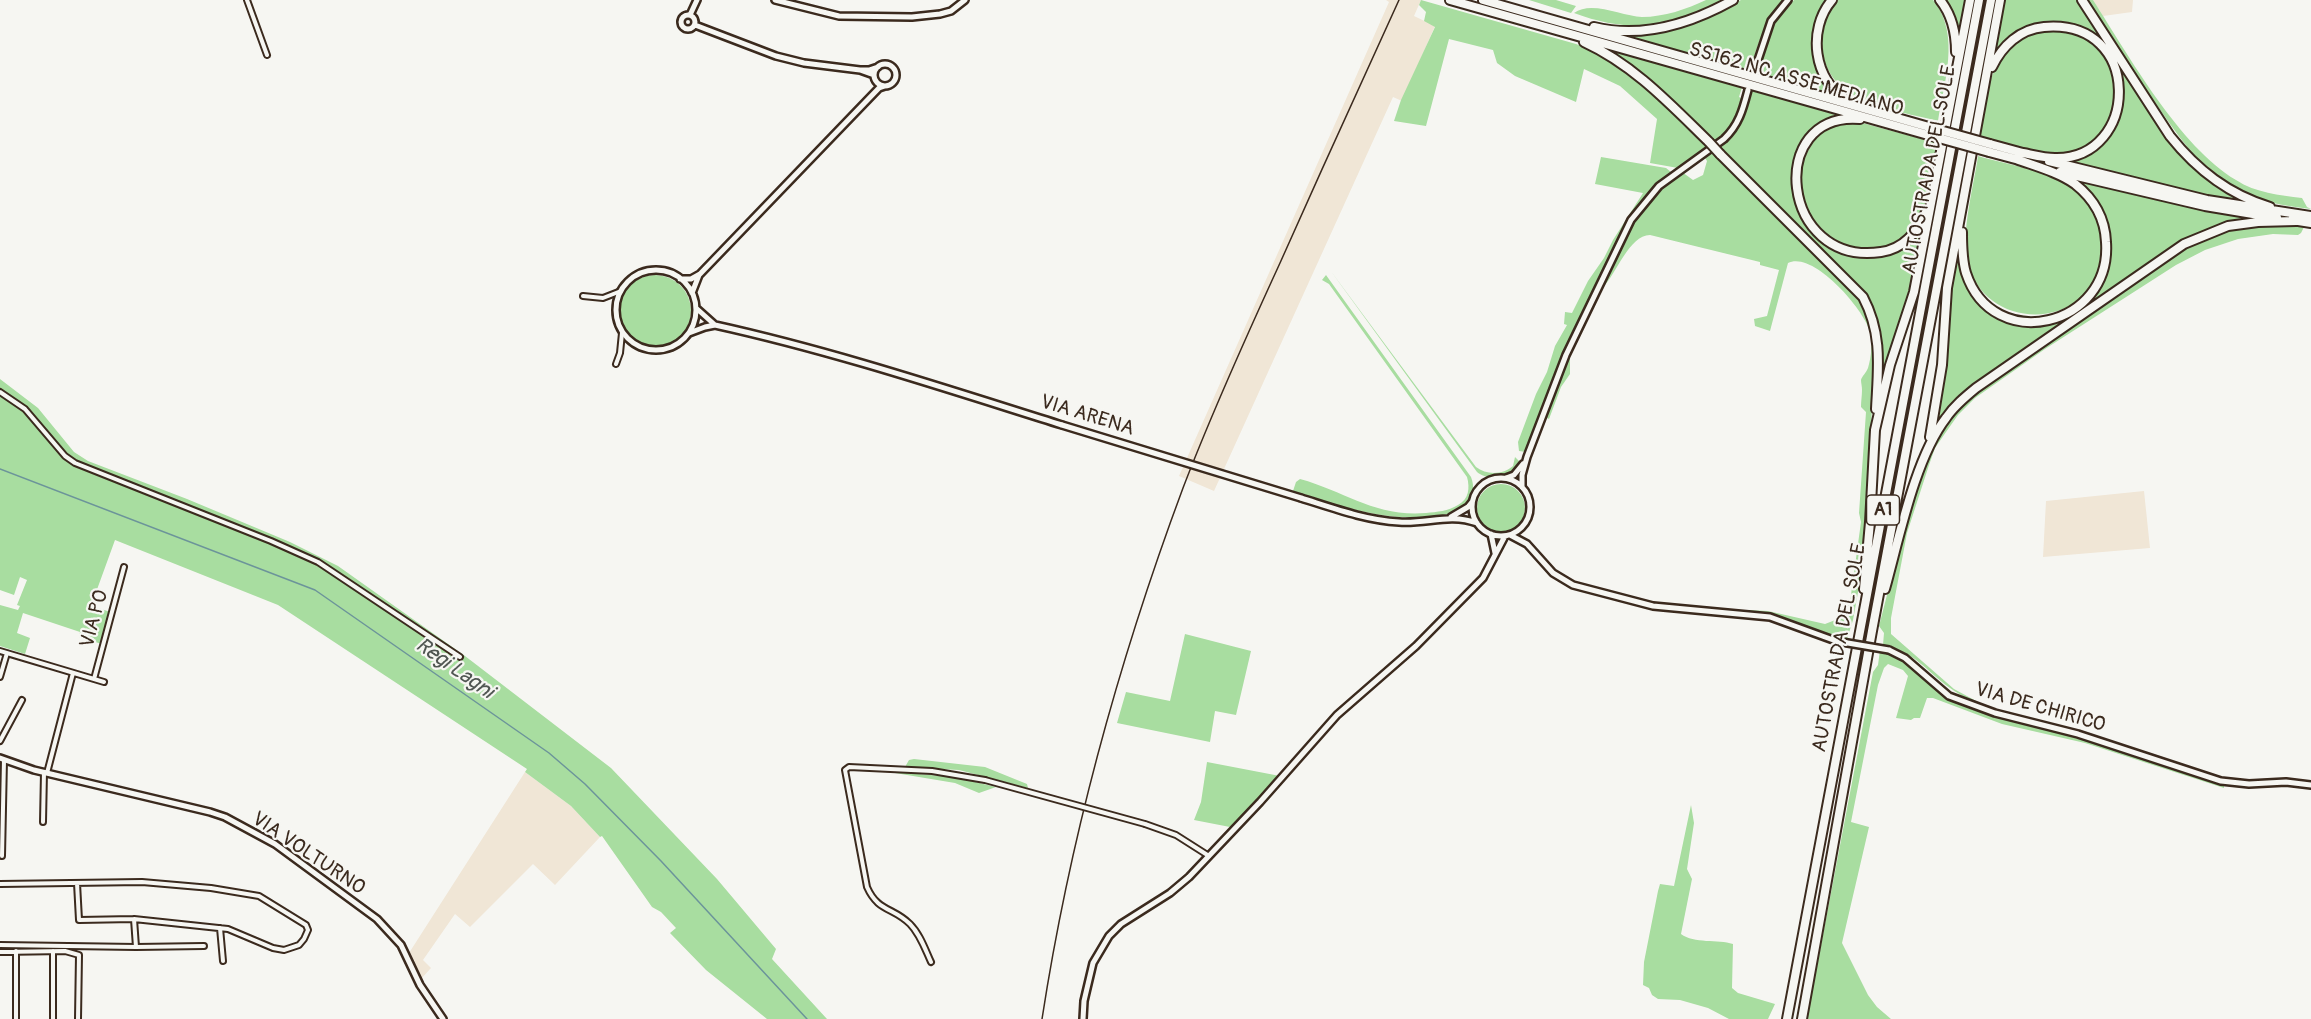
<!DOCTYPE html>
<html>
<head>
<meta charset="utf-8">
<style>
	body { margin:0 }
	canvas { display:block; background:#f6f6f2 }
</style>
</head>
<body>
<canvas width="2311" height="1019"></canvas>
<script>
const g = document.querySelector('canvas').getContext('2d');
g.lineJoin = 'round';
function paint(path, color) { g.fillStyle = color; g.fill(path, 'evenodd'); }
function strokePath(path, color, width, dash) { g.strokeStyle = color; g.lineWidth = width; g.lineCap = dash ? 'butt' : 'round'; g.setLineDash(dash || []); g.stroke(path); }
function write(font, color, halo, rows, align = 'center') {
  g.font = font + ' Pangolin,sans-serif'; g.lineWidth = 4.5; g.setLineDash([]); g.textBaseline = 'middle'; g.strokeStyle = halo; g.fillStyle = color; for (const [text, x, y, turn = 0] of rows) {
    g.save(); g.translate(x, y); g.rotate((+turn || 0) * Math.PI / 180); g.textAlign = isNaN(turn) ? turn : align; if (halo) g.strokeText(text, 0, 0); g.fillText(text, 0, 0); g.restore();
  }
}
paint(new Path2D(`
	M 1386,0 L 1421,0 L 1414,16 L 1435,26 L 1402,101 L 1393,97 L 1214,491 L 1179,476 L 1389,2 Z
	M 2093,0 L 2133,0 L 2132,12 L 2103,16 Z
	M 2144,491 L 2150,548 L 2043,557 L 2046,501 Z
	M 525,772 L 571,806 L 600,837 L 555,885 L 533,864 L 470,927 L 455,914 L 423,960 L 431,968 L 421,979 L 409,953 Z`), '#f0e6d6');
paint(new Path2D(`
	M 1421,0 L 1576,44 C 1629,62 1673,106 1708,147 L 1678,168 L 1650,163 L 1657,119 L 1620,86 L 1584,69 L 1576,102 L 1515,76 L 1497,63 L 1493,50 L 1449,39 L 1426,126 L 1394,121 L 1401,100 L 1435,27 L 1424,21 L 1426,12 L 1419,5 Z
	M 1529,0 L 1556,0 L 1576,6 L 1571,13 Z
	M 1706,0 L 1728,0 C 1677,29 1630,34 1574,13 C 1591,0 1622,16 1642,17 C 1664,17 1687,9 1706,0 Z
	M 1741,0 L 1785,0 C 1764,22 1759,41 1750,70 L 1626,36 L 1678,27 L 1698,21 Z
	M 1794,0 L 1828,0 C 1807,34 1808,59 1832,90 L 1830,94 L 1757,73 L 1774,21 Z
	M 1838,0 L 1933,0 L 1935,2 C 1960,37 1944,82 1938,121 C 1893,109 1827,105 1822,47 C 1820,30 1826,13 1838,0 Z
	M 1944,0 L 1967,0 L 1960,31 L 1955,16 Z
	M 2004,0 L 2081,0 L 2168,134 L 2222,188 L 2246,202 L 2200,194 L 2065,161 C 2074,158 2083,156 2090,151 C 2158,111 2112,6 2037,25 C 2022,29 2009,45 1995,53 Z
	M 2086,0 L 2093,0 C 2129,56 2179,146 2236,180 C 2256,193 2279,195 2302,198 L 2307,207 L 2311,209 C 2284,206 2255,201 2232,187 C 2199,167 2180,138 2158,107 C 2133,72 2110,36 2086,0 Z
	M 2037,30 L 2072,31 L 2097,45 L 2115,74 L 2115,109 L 2101,134 L 2084,147 L 2064,154 L 2036,152 L 1979,136 C 1989,88 1987,54 2037,30 Z
	M 1605,47 L 1742,87 L 1739,97 L 1743,99 L 1733,124 L 1715,142 L 1647,78 Z
	M 1752,91 L 1845,116 C 1836,118 1827,120 1819,125 C 1809,132 1805,142 1800,152 C 1778,197 1811,249 1859,255 C 1889,259 1899,234 1922,231 L 1905,308 L 1881,388 C 1881,355 1882,329 1867,299 L 1720,147 L 1736,130 Z
	M 1855,121 L 1937,143 C 1931,171 1931,208 1913,231 C 1905,240 1893,245 1882,248 C 1822,263 1781,198 1810,147 C 1815,139 1824,128 1832,125 C 1839,122 1848,123 1855,121 Z
	M 1714,151 L 1862,301 L 1869,315 L 1875,338 L 1867,519 L 1862,570 L 1853,620 L 1847,639 L 1820,634 L 1748,613 L 1749,610 L 1768,611 L 1825,624 L 1843,617 L 1850,602 L 1861,522 L 1859,513 L 1866,412 L 1861,407 C 1861,401 1862,395 1862,390 C 1862,386 1861,383 1861,380 C 1862,376 1866,373 1868,368 C 1871,358 1873,343 1870,332 C 1865,310 1813,250 1788,263 L 1770,331 L 1755,326 L 1754,319 L 1767,316 L 1779,270 L 1760,265 L 1760,262 L 1650,235 C 1629,235 1616,275 1603,287 L 1570,357 L 1570,374 L 1561,387 L 1549,419 L 1545,417 L 1573,344 L 1634,220 L 1653,195 L 1682,172 L 1693,180 L 1703,175 L 1707,161 L 1705,158 Z
	M 1978,156 C 2009,165 2045,170 2073,187 C 2087,197 2096,211 2101,227 C 2104,237 2103,244 2102,254 C 2095,332 1983,335 1967,260 C 1961,233 1974,184 1978,156 Z
	M 1601,157 L 1666,168 L 1671,172 L 1640,202 L 1618,238 L 1563,356 L 1526,452 L 1519,451 L 1518,442 L 1536,394 L 1547,372 L 1555,346 L 1567,325 L 1564,324 L 1565,312 L 1572,313 L 1588,281 L 1604,258 L 1613,240 L 1643,193 L 1595,184 Z
	M 2075,180 L 2130,194 L 2249,219 L 2216,226 L 2194,235 L 1971,386 L 1948,407 L 1936,425 L 1944,364 L 1948,303 L 1957,251 C 1962,259 1962,273 1966,283 C 1976,308 2004,315 2027,324 L 2080,307 C 2097,280 2121,251 2104,217 C 2098,204 2084,191 2075,180 Z
	M 2270,224 L 2304,227 L 2301,233 L 2298,235 L 2273,234 L 2238,239 L 2205,250 L 2176,265 L 2045,349 L 1975,398 L 1958,415 L 1946,432 L 1935,448 L 1929,465 L 1907,533 L 1891,618 L 1891,634 L 1954,689 L 1989,708 C 1975,703 1963,697 1950,688 C 1925,670 1915,652 1883,645 L 1884,633 L 1879,626 L 1903,533 L 1935,440 L 1953,413 L 1977,390 L 2162,262 L 2203,239 L 2228,229 Z
	M 1330,270 L 1476,467 C 1486,475 1503,475 1513,466 L 1515,457 L 1519,461 C 1516,478 1488,482 1477,472 Z
	M619 311a36 36 0 1 1 72 0a36 36 0 1 1-72 0Z
	M 1326,275 L 1471,477 C 1475,487 1473,495 1467,503 C 1459,513 1446,515 1433,516 C 1383,522 1340,506 1293,491 L 1296,482 L 1300,479 C 1347,492 1374,517 1426,513 C 1437,512 1448,511 1458,505 C 1469,499 1470,488 1467,477 L 1329,284 L 1322,280 Z
	M 0,379 L 38,408 L 74,452 L 88,461 L 187,499 L 290,542 L 338,566 L 465,656 L 611,768 L 717,879 L 776,949 L 772,959 L 827,1019 L 767,1019 L 706,970 L 670,933 L 676,928 L 661,912 L 652,907 L 602,836 L 600,837 L 571,806 L 525,772 L 527,769 L 278,605 L 115,540 L 91,606 L 114,613 L 105,645 L 79,637 L 80,632 L 23,613 L 17,633 L 30,638 L 25,654 L 0,646 L 0,605 L 18,610 L 20,606 L 17,605 L 27,580 L 20,577 L 14,595 L 0,590 Z
	M1477 508a24 24 0 1 1 48 0a24 24 0 1 1-48 0Z
	M 1185,634 L 1251,651 L 1236,715 L 1215,711 L 1210,742 L 1117,723 L 1126,692 L 1170,701 Z
	M 1880,650 L 1896,654 L 1964,705 L 2013,722 L 2075,736 L 2224,786 L 2224,788 L 2085,743 L 2002,724 L 1933,698 L 1927,698 L 1920,718 L 1914,718 L 1911,720 L 1896,718 L 1908,676 L 1903,670 L 1888,664 L 1884,668 L 1878,685 L 1851,822 L 1869,827 L 1842,943 L 1868,995 L 1877,1007 L 1891,1019 L 1807,1019 L 1873,672 L 1878,665 Z
	M 914,759 L 985,767 L 1027,784 L 1028,788 L 959,770 L 905,767 L 909,760 Z
	M 1207,762 L 1280,776 L 1247,813 L 1230,827 L 1194,820 L 1201,802 Z
	M 883,771 L 954,777 L 996,787 L 979,793 L 955,783 Z
	M 1691,805 L 1694,823 L 1687,869 L 1692,879 L 1681,934 C 1694,944 1718,939 1733,944 L 1732,988 L 1738,993 L 1775,1004 L 1768,1019 L 1729,1019 L 1708,1008 L 1680,1000 L 1658,999 L 1652,995 L 1649,988 L 1643,985 L 1644,962 L 1658,891 L 1660,884 L 1674,886 Z`), '#a8dda0');
strokePath(new Path2D(`
	M 0,469 L 315,590 L 549,753 L 585,784 L 661,861 L 807,1019`), '#6c949a', 1.5);
const street = new Path2D(`
	M 247,0 L 267,55
	M 583,296 L 603,298 L 621,291
	M 616,364 L 620,353 L 622,333
	M 0,392 L 25,409 L 65,456 L 75,463 L 271,541 L 318,562 L 460,657
	M 0,651 L 104,682
	M 0,677 L 7,653
	M 94,679 L 124,567
	M 0,741 L 22,700
	M 47,773 L 73,673
	M 43,822 L 44,772
	M 1145,824 L 1176,835 L 1209,856
	M 2,856 L 4,760
	M 77,883 L 79,920 L 134,919
	M 0,884 L 142,882 L 211,888 L 259,896 L 306,925 L 308,930 L 304,939 L 299,945 L 284,950 L 273,948 L 228,929 L 134,919 L 136,947 L 0,945
	M 220,928 L 223,961
	M 136,947 L 204,946
	M 0,952 L 65,951 L 79,955 L 78,1019
	M 931,962 C 925,949 920,934 910,924 C 893,907 878,912 867,887 L 845,770 L 849,767 L 932,771 L 985,780
	M 16,1019 L 16,951
	M 53,1019 L 53,951`);
const secondary = new Path2D(`
	M 775,0 L 839,16 L 912,17 L 940,14 L 951,11 L 965,0
	M681 22a7 7 0 1 1 14 0a7 7 0 1 1-14 0Z
	M 690,15 L 697,0
	M 695,25 L 776,56 L 804,63 L 860,70
	M874 75a11 11 0 1 1 22 0a11 11 0 1 1-22 0Z
	M 1754,72 L 1771,21 L 1788,0
	M 874,75 L 860,70 L 869,70 L 878,67
	M616 310a40 40 0 1 1 80 0a40 40 0 1 1-80 0Z
	M 680,279 L 691,279 L 700,274 L 879,88 L 885,86
	M 692,293 L 699,275
	M 696,308 L 715,325
	M 689,333 L 705,327 L 715,325 C 833,351 947,389 1062,425
	M 1506,478 L 1514,475 L 1523,464
	M1472 507a29 29 0 1 1 58 0a29 29 0 1 1-58 0Z
	M 1522,487 L 1522,475 L 1527,457 L 1566,355 L 1631,220 L 1659,186 L 1724,139 C 1739,125 1743,109 1748,90
	M 1301,498 C 1333,508 1365,520 1399,522 C 1428,524 1449,513 1477,523
	M 1451,517 L 1468,507 L 1472,502
	M 1491,534 L 1495,553
	M 1510,535 L 1527,544 L 1553,573 L 1573,585 L 1653,606 L 1770,617 L 1836,641
	M 1889,650 L 1905,658 L 1949,696 L 1995,713 L 2078,734 L 2221,781 L 2249,784 L 2286,782 L 2311,785
	M 0,758 L 34,770 L 210,812 L 225,817 L 275,844 L 377,919 L 401,945 L 420,985 L 443,1019
	M 1083,1019 L 1084,1001 L 1093,963 L 1109,936 L 1121,924 L 1170,893 L 1189,877 L 1260,802 L 1337,715 L 1416,646 L 1483,578 L 1505,536`);
const highway = new Path2D(`
	M 1450,0 L 1928,135
	M 1483,0 L 1929,127
	M 1832,0 C 1807,29 1813,81 1848,101
	M 1940,0 C 1952,15 1956,33 1956,52
	M 2082,0 L 2170,136 C 2197,170 2228,194 2270,207
	M 1594,27 C 1643,39 1690,24 1733,0
	M 1584,42 C 1634,65 1670,104 1709,142
	M 1992,67 C 2002,46 2020,29 2044,27 C 2144,18 2140,160 2055,158 C 2043,158 2030,154 2018,152
	M 1860,119 C 1765,111 1780,267 1881,252 C 1903,249 1918,232 1926,212
	M 1990,144 L 2023,153
	M 1989,152 L 2019,160
	M 1720,154 L 1863,297 C 1883,335 1878,368 1876,409
	M 2049,161 L 2207,200 L 2311,216
	M 2060,172 L 2205,206 L 2277,218
	M 2292,220 L 2311,223
	M 1962,232 C 1962,245 1962,260 1966,273 C 1993,355 2112,327 2106,242 C 2105,218 2094,199 2075,184 C 2058,172 2035,166 2016,159
	M 1930,437 L 1942,365 L 1947,288 L 2000,0
	M 1864,589 L 1870,522 L 1875,430 L 1890,365 L 1914,292 L 1970,0
	M 1885,589 C 1899,539 1915,458 1946,418 C 1954,406 1965,397 1976,388 L 2184,244 L 2228,226 L 2258,222 L 2296,221
	M 1787,1019 L 1979,0
	M 1802,1019 L 1872,631 L 1991,0`);
strokePath(street, '#3b2a1e', 8);
strokePath(secondary, '#3b2a1e', 10);
strokePath(highway, '#3b2a1e', 12);
strokePath(street, '#f6f6f2', 4);
strokePath(secondary, '#f6f6f2', 5);
strokePath(highway, '#f6f6f2', 8);
strokePath(new Path2D(`
	M 1042,1019 C 1070,838 1119,660 1183,488 C 1212,412 1246,337 1280,263 C 1319,175 1359,88 1399,0`), '#3b2a1e', 1.5);
const streetBridge = new Path2D(`
	M 985,780 L 1145,824`);
const secondaryBridge = new Path2D(`
	M 1062,425 L 1301,498
	M 1836,641 L 1889,650`);
const highwayBridge = new Path2D(`
	M 1929,127 L 1990,144
	M 1928,135 L 1989,152
	M 1709,142 L 1720,154`);
strokePath(streetBridge, '#3b2a1e', 8, []);
strokePath(secondaryBridge, '#3b2a1e', 10, []);
strokePath(highwayBridge, '#3b2a1e', 12, []);
strokePath(streetBridge, '#f6f6f2', 4);
strokePath(secondaryBridge, '#f6f6f2', 5);
strokePath(highwayBridge, '#f6f6f2', 8);
for (const [x, y, w] of [
	[1883,510,33]
]) { const box = new Path2D(); box.roundRect(x - w / 2, y - 15, w, 30, 4.5); g.fillStyle = '#f6f6f2'; g.fill(box); strokePath(box, '#3b2a1e', 1.5); }
write('bold 18px', '#3b2a1e', null, [
	["A1",1883,510]
]);
write('20px', '#3b2a1e', '#f6f6f2', [
	["SS162 NC ASSE MEDIANO",1796,80,16],
	["AUTOSTRADA DEL SOLE",1930,170,-79],
	["VIA ARENA",1087,416,17],
	["VIA PO",95,619,-75],
	["AUTOSTRADA DEL SOLE",1840,648,-79],
	["VIA DE CHIRICO",2040,708,16],
	["VIA VOLTURNO",308,854,34]
]);
write('italic 21px', '#505652', '#f6f6f2', [
	["Regi Lagni",454,669,35]
]);
</script>
</body>
</html>
